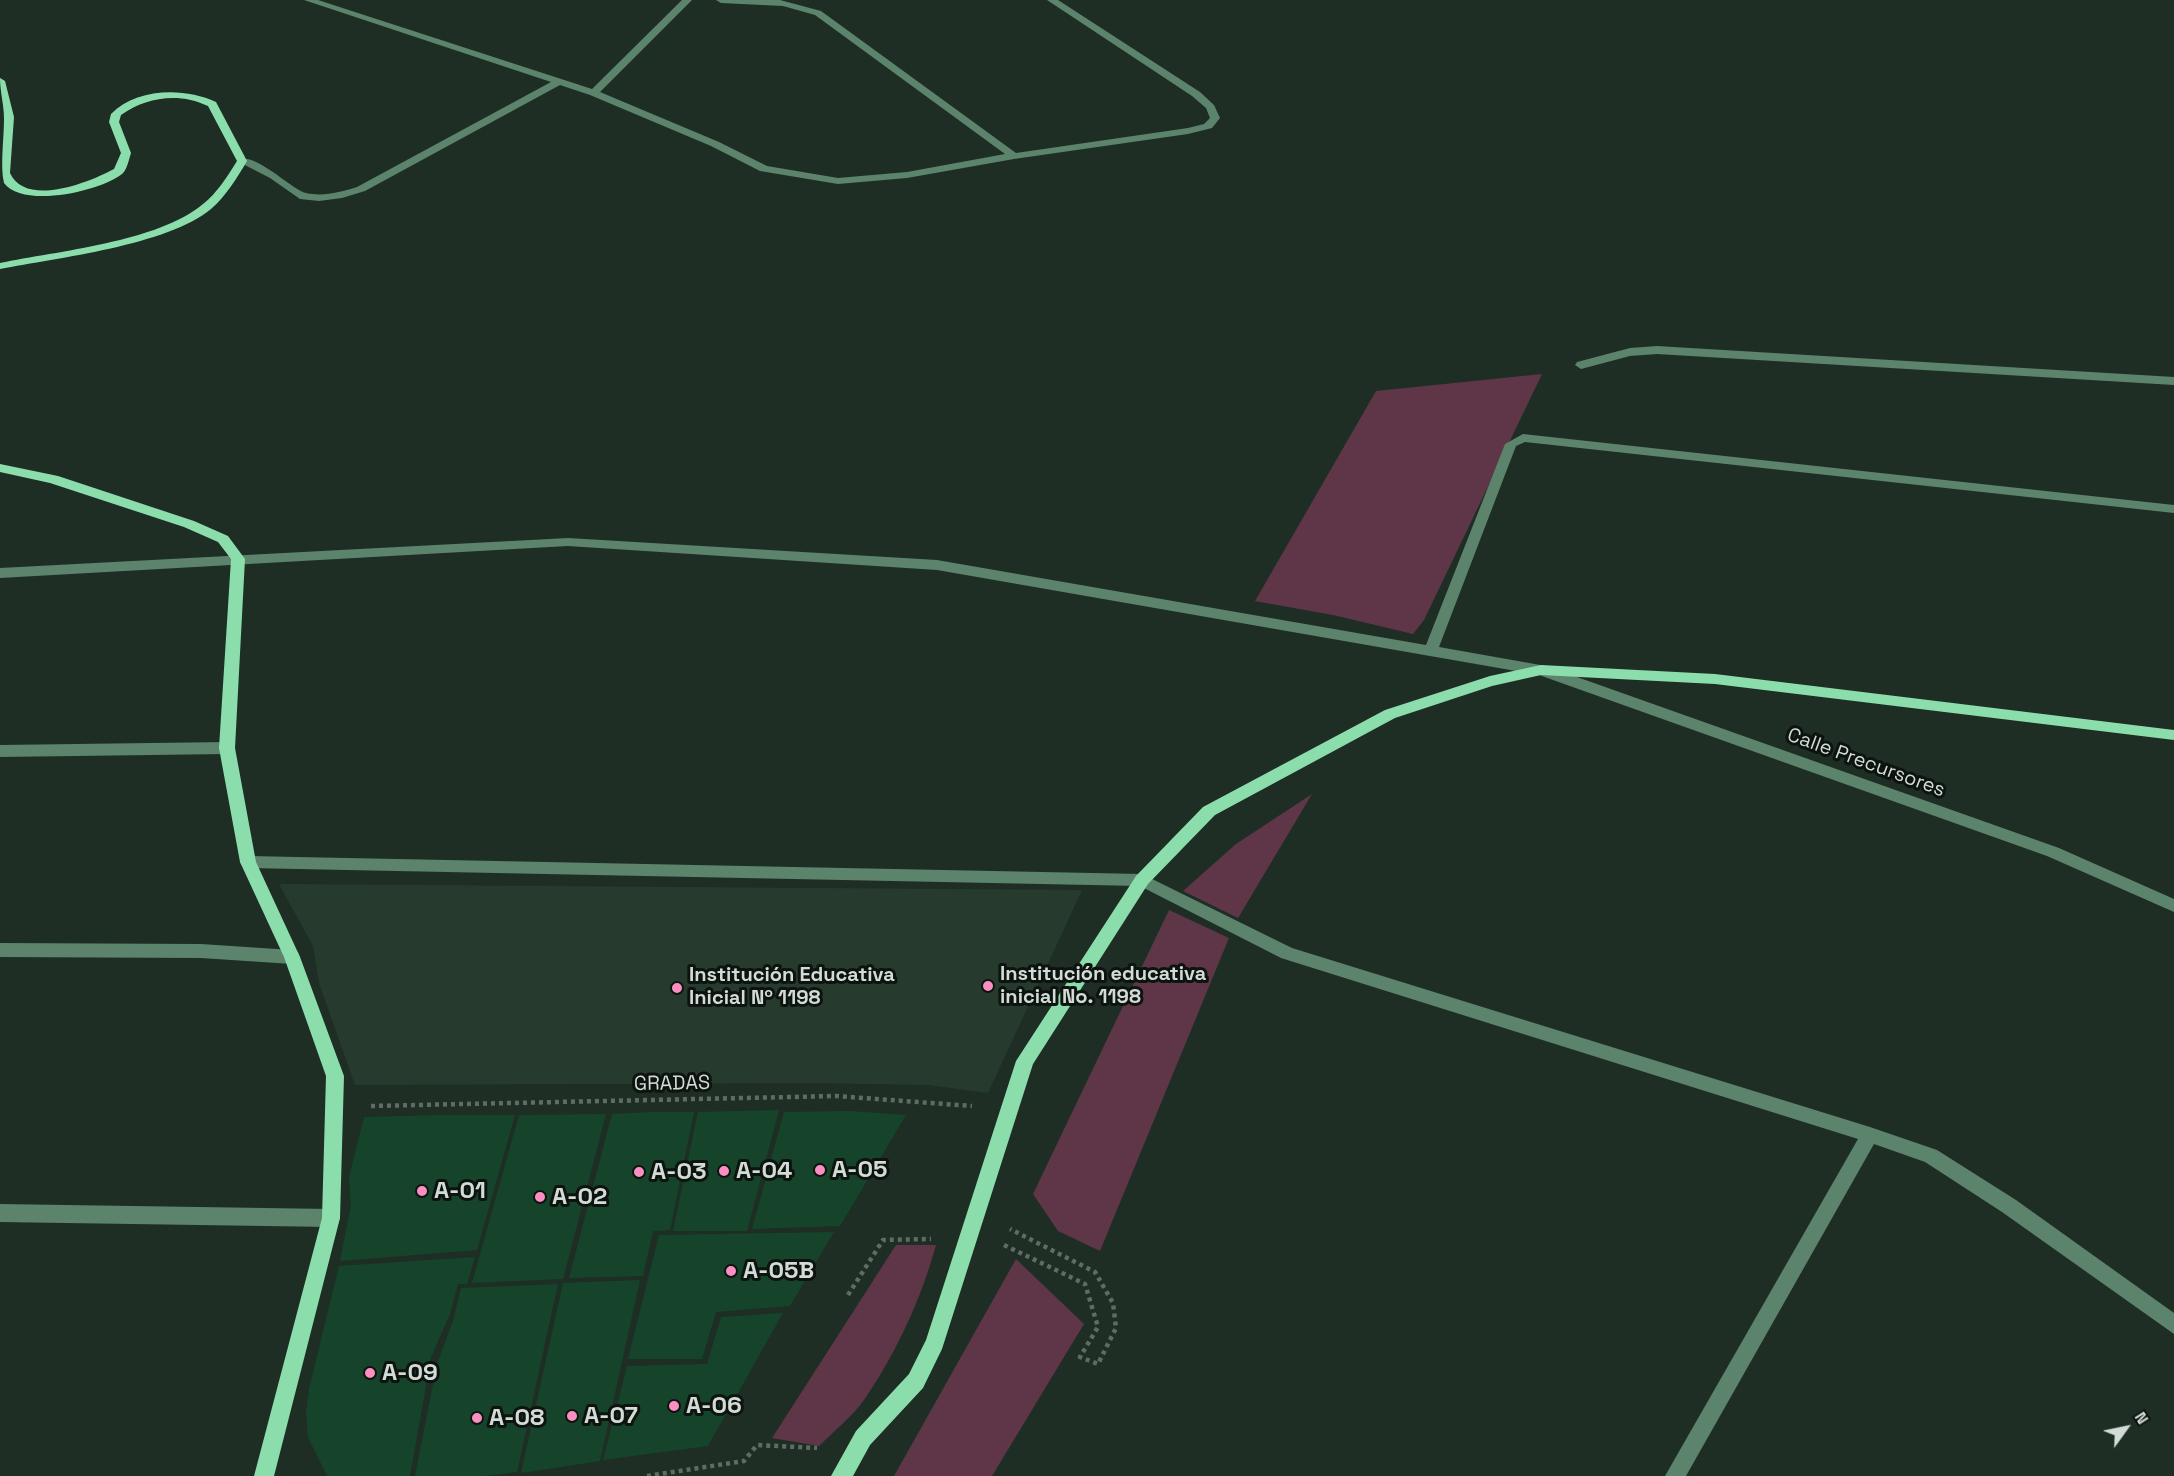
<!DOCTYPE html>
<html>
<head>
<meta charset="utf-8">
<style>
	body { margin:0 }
	#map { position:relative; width:2174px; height:1476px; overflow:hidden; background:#1e2e24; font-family:"Space Grotesk",sans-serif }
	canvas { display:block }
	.north { position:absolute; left:2096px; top:1398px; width:60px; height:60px; -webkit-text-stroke:4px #0d1410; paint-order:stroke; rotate:57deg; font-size:16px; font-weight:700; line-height:24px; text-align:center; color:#d2dbd5 }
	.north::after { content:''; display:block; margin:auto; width:21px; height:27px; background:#d2dbd5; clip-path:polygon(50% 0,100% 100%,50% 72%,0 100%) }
</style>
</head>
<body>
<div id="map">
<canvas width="2174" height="1476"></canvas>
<div class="north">N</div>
</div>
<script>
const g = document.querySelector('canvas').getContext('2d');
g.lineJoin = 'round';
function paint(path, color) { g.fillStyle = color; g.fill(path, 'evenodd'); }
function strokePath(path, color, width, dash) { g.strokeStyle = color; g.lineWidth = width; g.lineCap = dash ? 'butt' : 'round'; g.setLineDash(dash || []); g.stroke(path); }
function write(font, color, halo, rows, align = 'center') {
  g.font = font + ' "Space Grotesk",sans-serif'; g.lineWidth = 6; g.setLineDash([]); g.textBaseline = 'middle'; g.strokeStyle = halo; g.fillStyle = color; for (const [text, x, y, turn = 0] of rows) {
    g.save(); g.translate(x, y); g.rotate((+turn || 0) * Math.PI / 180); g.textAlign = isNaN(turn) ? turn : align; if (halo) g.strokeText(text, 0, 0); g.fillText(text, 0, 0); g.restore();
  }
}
paint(new Path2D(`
	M 279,884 L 1082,890 L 988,1093 L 928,1085 L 814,1083 L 355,1085 L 319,983 L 313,946 Z`), '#263b2e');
paint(new Path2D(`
	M 1542,374 L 1424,620 L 1413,634 L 1333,615 L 1255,601 L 1376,391 Z
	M 1312,794 L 1238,918 L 1183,891 L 1236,844 Z
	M 1169,910 L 1229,938 L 1100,1251 L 1058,1231 L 1033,1194 Z
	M 896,1245 L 936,1245 C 922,1297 895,1356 864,1400 C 852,1417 834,1431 819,1446 L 772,1438 Z
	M 1016,1259 L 1084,1324 L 992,1476 L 894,1476 Z`), '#5e3648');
paint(new Path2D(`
	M 779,1110 L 747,1231 L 673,1231 L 698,1112 Z
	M 850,1111 L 906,1115 L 840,1226 L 752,1229 L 784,1112 Z
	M 653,1112 L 694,1112 L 670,1230 L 653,1231 L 643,1276 L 569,1278 L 612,1114 Z
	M 606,1114 L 563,1279 L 472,1283 L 519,1115 Z
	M 440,1115 L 515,1115 L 477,1250 L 340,1261 L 351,1205 L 349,1177 L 364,1117 Z
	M 834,1232 L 790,1306 L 716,1312 L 702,1359 L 628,1359 L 659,1235 Z
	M 475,1257 L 467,1284 L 458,1284 L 450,1314 L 431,1357 L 410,1476 L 327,1476 L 308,1437 L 306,1414 L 309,1389 L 339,1266 Z
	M 640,1280 L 600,1461 L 521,1473 L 563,1283 Z
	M 558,1284 L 517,1472 L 485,1476 L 415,1476 L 437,1364 L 453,1321 L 461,1288 Z
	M 783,1313 L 708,1446 L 603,1460 L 627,1366 L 707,1364 L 721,1317 Z`), '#16442b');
strokePath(new Path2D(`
	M 371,1106 L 836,1096 L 972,1106
	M 1004,1245 L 1085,1284 L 1098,1327 L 1080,1357 L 1098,1364 L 1116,1328 L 1113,1303 L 1095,1272 L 1010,1229
	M 848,1295 L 883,1240 L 931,1239
	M 647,1476 L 744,1461 L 757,1445 L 817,1448`), '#5f6c64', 4.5, [4, 4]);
paint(new Path2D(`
	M 304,0 L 318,0 L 592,89 L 682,0 L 692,0 L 600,92 L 719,142 L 767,166 L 838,178 L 907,172 L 1005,154 L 815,15 L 783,6 L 721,3 L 716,0 L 780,0 L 821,11 L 1016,153 L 1188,128 L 1204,124 L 1210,118 L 1206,108 L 1192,96 L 1047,0 L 1058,0 L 1200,92 L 1214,105 L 1220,118 L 1212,128 L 1188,134 L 1014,159 L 907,178 L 838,184 L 760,171 L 711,146 L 590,95 L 560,85 L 365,191 L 342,198 L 319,201 L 300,199 L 270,178 L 237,161 C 253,149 291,190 306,193 C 323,197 341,192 357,187 L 551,82 Z
	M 1657,346 L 2174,377 L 2174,385 L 1657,354 L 1630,356 L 1581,369 L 1575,365 L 1577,362 L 1630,348 Z
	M 1523,434 L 2174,505 L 2174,513 L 1525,442 L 1516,446 L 1439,647 L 1546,666 L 2059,848 L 2174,899 L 2174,912 L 2047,856 L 1539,675 L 937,570 L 568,546 L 0,578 L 0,568 L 568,538 L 937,560 L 1426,645 L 1505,444 Z
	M 227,742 L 232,744 L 235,748 L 232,752 L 227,754 L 0,757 L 0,745 Z
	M 248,856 L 1142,874 L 1292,948 L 1870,1127 L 1937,1150 L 2016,1200 L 2174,1313 L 2174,1334 L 2002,1212 L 1925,1162 L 1874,1144 L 1686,1476 L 1665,1476 L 1858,1139 L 1281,958 L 1140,886 L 248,868 L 242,866 L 240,862 L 242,858 Z
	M 0,943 L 201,944 L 292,950 L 298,952 L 300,957 L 298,962 L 292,964 L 201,958 L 0,957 Z
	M 0,1204 L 331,1209 L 338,1212 L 340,1218 L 338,1224 L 331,1227 L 0,1222 Z`), '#5c836b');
paint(new Path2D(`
	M 0,78 L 5,81 L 14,117 L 10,173 C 26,208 90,182 114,169 L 121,153 L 109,122 L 111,114 C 136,88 184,87 216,102 L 247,161 C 237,178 226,196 211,209 C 168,245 57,258 0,269 L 0,263 C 57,251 158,242 203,204 C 217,193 227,177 237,161 L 208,106 C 179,92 146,97 121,115 L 119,122 L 131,153 C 129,159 127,170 122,174 C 101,191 23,209 4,183 C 0,166 4,139 4,119 C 4,105 0,92 0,78 Z
	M 0,464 L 58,476 L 194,521 L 228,536 L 245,559 L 235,748 L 256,862 L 300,957 L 344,1076 L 340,1218 L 274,1476 L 254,1476 L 322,1218 L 326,1076 L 284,957 L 240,862 L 219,748 L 231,559 L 218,542 L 184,527 L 50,483 L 0,472 Z
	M 1541,665 L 1715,674 L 2174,730 L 2174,740 L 1715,684 L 1541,675 L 1492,686 L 1395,718 L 1215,815 L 1148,884 L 1033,1064 L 942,1349 L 923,1388 L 870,1445 L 853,1476 L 831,1476 L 856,1431 L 909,1374 L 926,1340 L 1016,1061 L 1136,876 L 1203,807 L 1385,710 L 1490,676 Z`), '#8bdeac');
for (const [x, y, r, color] of [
	[988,986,6,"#fc8fc1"],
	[677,988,6,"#fc8fc1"],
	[820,1170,6,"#fc8fc1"],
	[724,1171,6,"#fc8fc1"],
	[639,1172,6,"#fc8fc1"],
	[422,1191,6,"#fc8fc1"],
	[540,1197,6,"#fc8fc1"],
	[731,1271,6,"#fc8fc1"],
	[370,1373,6,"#fc8fc1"],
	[674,1406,6,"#fc8fc1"],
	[572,1416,6,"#fc8fc1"],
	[477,1418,6,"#fc8fc1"]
]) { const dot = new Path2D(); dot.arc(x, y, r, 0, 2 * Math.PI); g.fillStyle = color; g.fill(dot); strokePath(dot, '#0d1410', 2); }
write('20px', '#d2dbd5', '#0d1410', [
	["Calle Precursores",1866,763,20],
	["GRADAS",672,1084,-1]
]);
write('bold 20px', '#d2dbd5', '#0d1410', [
	["Institución educativa",1000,975],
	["inicial No. 1198",1000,998],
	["Institución Educativa",689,976],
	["Inicial Nº 1198",689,999]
], 'left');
write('bold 24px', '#d2dbd5', '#0d1410', [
	["A-05",832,1170],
	["A-04",736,1171],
	["A-03",651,1172],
	["A-01",434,1191],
	["A-02",552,1197],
	["A-05B",743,1271],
	["A-09",382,1373],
	["A-06",686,1406],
	["A-07",584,1416],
	["A-08",489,1418]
], 'left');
</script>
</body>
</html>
